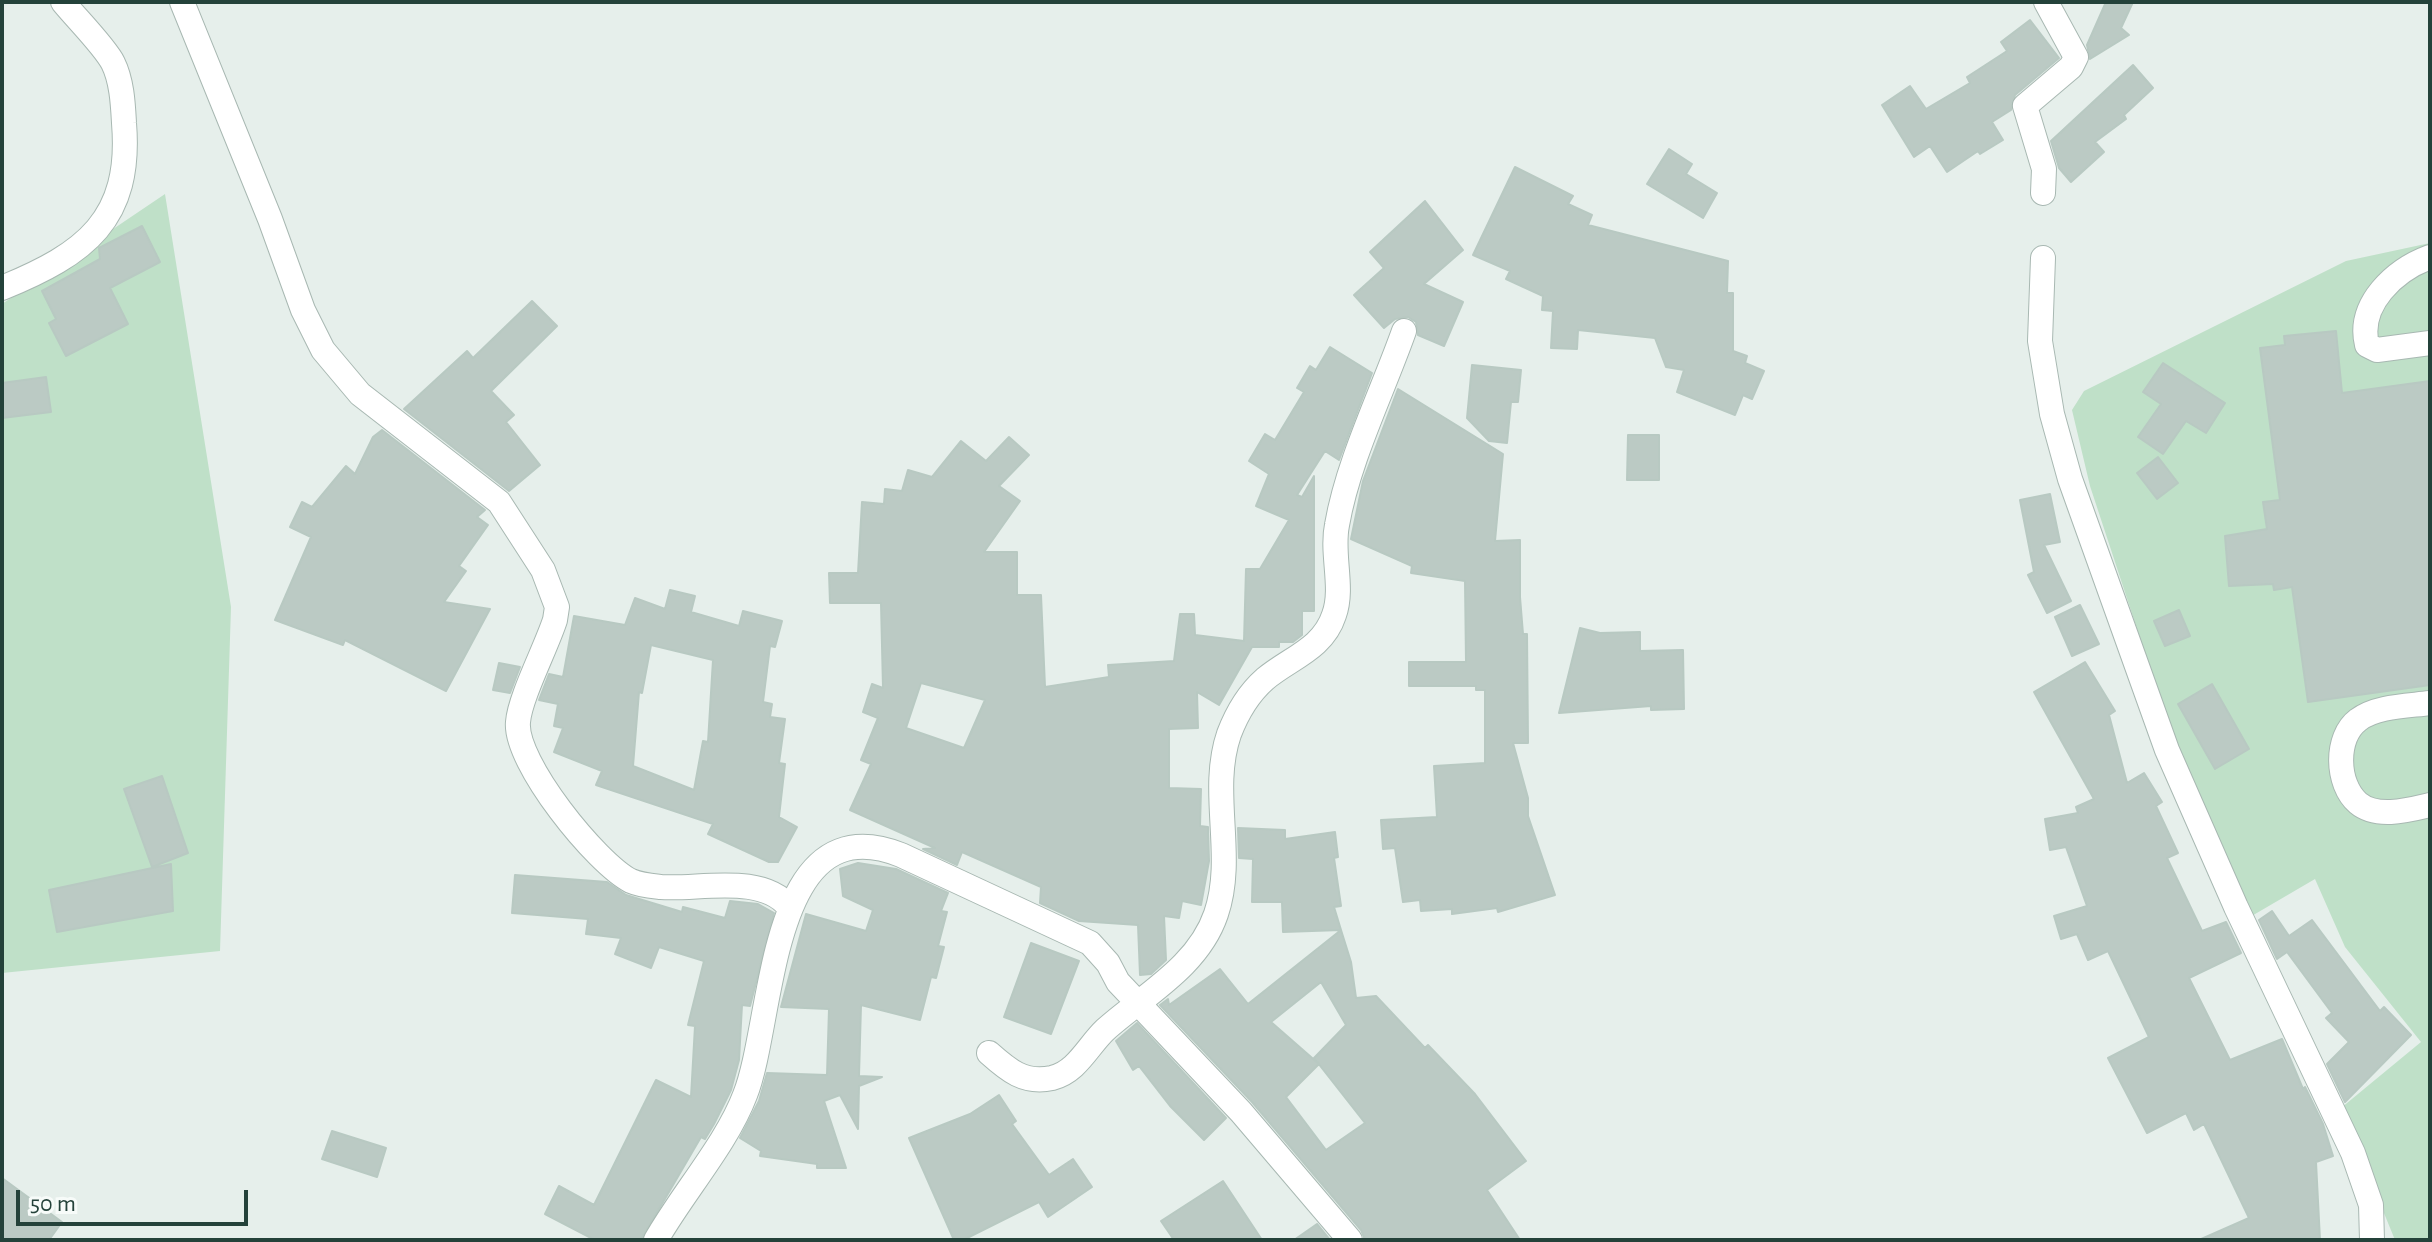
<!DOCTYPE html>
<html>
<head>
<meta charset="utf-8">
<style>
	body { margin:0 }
	#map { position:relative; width:2432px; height:1242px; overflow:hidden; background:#e6efeb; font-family:"Alegreya Sans",sans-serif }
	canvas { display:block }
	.frame { position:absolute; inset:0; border:4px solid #24423a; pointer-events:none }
	.scale { position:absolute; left:16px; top:1190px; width:232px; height:36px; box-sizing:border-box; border:4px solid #24423a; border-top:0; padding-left:10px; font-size:24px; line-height:28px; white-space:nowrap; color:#24423a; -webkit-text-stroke:6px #f7fbf9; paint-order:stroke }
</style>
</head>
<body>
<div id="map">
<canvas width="2432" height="1242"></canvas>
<div class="frame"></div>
<div class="scale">50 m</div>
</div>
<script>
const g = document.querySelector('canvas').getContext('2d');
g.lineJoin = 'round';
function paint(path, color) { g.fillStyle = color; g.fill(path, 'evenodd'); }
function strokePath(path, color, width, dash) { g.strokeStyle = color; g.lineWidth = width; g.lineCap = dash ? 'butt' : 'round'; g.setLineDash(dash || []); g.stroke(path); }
paint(new Path2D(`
	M 165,194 L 231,607 L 220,951 L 2,973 L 2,304 Z
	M 2430,243 L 2430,1240 L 2395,1240 L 2341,1108 L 2421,1042 L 2345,947 L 2315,879 L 2250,917 L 2140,702 L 2142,644 L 2090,486 L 2072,410 L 2084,391 L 2346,261 Z`), '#bfe0c8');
const building = new Path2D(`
	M 2106,2 L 2133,2 L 2121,28 L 2129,35 L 2090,59 L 2087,45 Z
	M 2030,20 L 2059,58 L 2015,95 L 2011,110 L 1992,122 L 2003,140 L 1980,154 L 1978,151 L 1947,172 L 1930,146 L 1914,157 L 1882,105 L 1910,86 L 1926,109 L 1970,83 L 1967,77 L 2007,51 L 2001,42 Z
	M 2133,65 L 2153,88 L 2124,115 L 2126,119 L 2095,142 L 2104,152 L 2071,182 L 2059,168 L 2051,141 Z
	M 1669,149 L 1692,164 L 1686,174 L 1717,193 L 1703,218 L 1647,184 Z
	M 1515,167 L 1573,196 L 1568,204 L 1592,215 L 1588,225 L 1728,261 L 1727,293 L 1733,293 L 1733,351 L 1747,356 L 1745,363 L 1764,371 L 1752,399 L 1743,395 L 1735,415 L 1677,392 L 1684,370 L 1666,367 L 1655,338 L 1578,330 L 1577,349 L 1551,348 L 1553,311 L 1542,310 L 1543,296 L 1506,279 L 1510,271 L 1473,255 Z
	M 1425,201 L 1463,250 L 1424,284 L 1463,302 L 1444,346 L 1418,335 L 1416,322 L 1408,317 L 1395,319 L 1384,328 L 1354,295 L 1384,268 L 1370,252 Z
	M 142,226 L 160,262 L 110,288 L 128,324 L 66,356 L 49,323 L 56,319 L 42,291 L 100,259 L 99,248 Z
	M 532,301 L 557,326 L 491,391 L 514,415 L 506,422 L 540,465 L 509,491 L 404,409 L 467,351 L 473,358 Z
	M 2336,331 L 2342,393 L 2430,381 L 2430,685 L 2308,702 L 2292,587 L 2274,590 L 2273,584 L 2229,586 L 2225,536 L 2267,529 L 2263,502 L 2280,500 L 2260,348 L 2285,345 L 2284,336 Z
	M 1330,347 L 1372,373 L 1339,460 L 1325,451 L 1297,495 L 1302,497 L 1314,476 L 1314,611 L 1302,611 L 1302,635 L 1293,642 L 1279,642 L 1279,647 L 1252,647 L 1219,705 L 1197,692 L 1198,728 L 1169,729 L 1169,788 L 1201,789 L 1200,826 L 1208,827 L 1209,861 L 1201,905 L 1182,901 L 1179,918 L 1164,916 L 1166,960 L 1151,974 L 1140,975 L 1138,925 L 1079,921 L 1040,903 L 1041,887 L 962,852 L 957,865 L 923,849 L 935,848 L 850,810 L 871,764 L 861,760 L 878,718 L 863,712 L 872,684 L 883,688 L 881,603 L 830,603 L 829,573 L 858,573 L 862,502 L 884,504 L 885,489 L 902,491 L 908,470 L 932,477 L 961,441 L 986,461 L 1009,437 L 1029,455 L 999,486 L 1020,501 L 984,552 L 1017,552 L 1017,595 L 1041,595 L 1045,687 L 1109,677 L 1108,665 L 1174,661 L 1180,614 L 1194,614 L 1195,635 L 1244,641 L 1246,569 L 1260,569 L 1289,520 L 1256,506 L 1269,474 L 1249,461 L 1265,434 L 1275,440 L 1304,392 L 1297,388 L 1310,366 L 1316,370 ZM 921,683 L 985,700 L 964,748 L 906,728 Z
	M 2163,363 L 2225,403 L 2206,433 L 2186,421 L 2163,454 L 2138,437 L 2161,404 L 2143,392 Z
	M 1472,365 L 1521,370 L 1518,402 L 1511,402 L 1507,443 L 1489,441 L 1467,418 Z
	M 46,377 L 51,412 L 2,418 L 2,383 Z
	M 1398,389 L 1503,454 L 1495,541 L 1520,540 L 1520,597 L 1523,634 L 1527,634 L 1528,743 L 1513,743 L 1528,798 L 1528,816 L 1555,895 L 1498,912 L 1497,908 L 1452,914 L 1452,909 L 1421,911 L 1420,900 L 1403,902 L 1395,848 L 1383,849 L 1381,820 L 1437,817 L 1434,766 L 1485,763 L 1485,690 L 1476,690 L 1476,686 L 1409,686 L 1409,662 L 1466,662 L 1465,581 L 1411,573 L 1412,566 L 1351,539 L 1363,481 Z
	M 382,430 L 485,510 L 477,517 L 488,525 L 459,566 L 466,571 L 444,602 L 490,609 L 446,691 L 345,640 L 343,645 L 275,620 L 311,537 L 290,527 L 302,502 L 312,507 L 346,466 L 355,474 L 373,437 Z
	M 1628,435 L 1659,435 L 1659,480 L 1627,480 Z
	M 2158,457 L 2178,483 L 2157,499 L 2137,473 Z
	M 2050,494 L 2060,542 L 2044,545 L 2071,601 L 2047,613 L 2028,575 L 2034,572 L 2020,500 Z
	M 670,590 L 695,596 L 691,612 L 739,626 L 743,611 L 782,621 L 775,647 L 770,646 L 763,702 L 772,704 L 770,717 L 785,719 L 779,763 L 785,764 L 779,817 L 797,827 L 778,862 L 769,862 L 708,834 L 713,824 L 596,785 L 602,771 L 554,752 L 563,728 L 554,726 L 558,704 L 539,700 L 549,674 L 563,677 L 574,616 L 625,625 L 635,598 L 665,609 ZM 651,645 L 713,660 L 708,742 L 703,741 L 694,790 L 633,766 L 639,692 L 642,693 Z
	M 2080,605 L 2099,644 L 2072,656 L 2055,617 Z
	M 2179,610 L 2190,636 L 2165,646 L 2154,621 Z
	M 1580,628 L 1600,633 L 1640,632 L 1640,651 L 1683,650 L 1684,709 L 1651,710 L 1651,706 L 1559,713 Z
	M 2085,662 L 2115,711 L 2109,715 L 2127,783 L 2144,773 L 2162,802 L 2156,806 L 2178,853 L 2167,858 L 2202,931 L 2226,922 L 2241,953 L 2189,978 L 2230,1060 L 2282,1039 L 2303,1089 L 2305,1087 L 2323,1124 L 2333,1156 L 2316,1162 L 2320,1240 L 2199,1240 L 2249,1218 L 2204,1124 L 2194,1130 L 2186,1113 L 2147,1133 L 2108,1058 L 2149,1037 L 2108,951 L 2088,960 L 2077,934 L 2061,939 L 2054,916 L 2087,906 L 2066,847 L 2050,850 L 2045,819 L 2078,813 L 2076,807 L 2094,799 L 2034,692 Z
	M 499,663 L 520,667 L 510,693 L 493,690 Z
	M 2212,684 L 2249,749 L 2215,769 L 2178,704 Z
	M 162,776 L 188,853 L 152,867 L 124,789 Z
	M 1238,828 L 1285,830 L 1285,839 L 1335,832 L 1338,857 L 1334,858 L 1341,906 L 1334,907 L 1341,930 L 1283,932 L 1282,902 L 1252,902 L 1253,859 L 1239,858 Z
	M 858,863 L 896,869 L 948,893 L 941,911 L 947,912 L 938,946 L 944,947 L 936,978 L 931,977 L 920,1020 L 861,1005 L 859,1076 L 882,1077 L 859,1086 L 858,1129 L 840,1095 L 824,1101 L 846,1168 L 817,1168 L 817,1164 L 760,1156 L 761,1151 L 740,1138 L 759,1101 L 767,1073 L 827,1075 L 829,1009 L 781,1007 L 806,914 L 866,931 L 873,910 L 843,896 L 840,869 Z
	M 171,864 L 173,911 L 57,932 L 49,890 Z
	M 515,875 L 607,882 L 626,895 L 682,912 L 683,907 L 725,918 L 730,901 L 758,904 L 774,913 L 750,1006 L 742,1005 L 739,1060 L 731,1090 L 714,1124 L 705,1139 L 701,1137 L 641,1240 L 595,1240 L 545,1214 L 559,1186 L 594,1205 L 656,1080 L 691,1097 L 695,1026 L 688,1025 L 704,961 L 659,947 L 651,968 L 615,954 L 621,938 L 586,934 L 588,919 L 512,913 Z
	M 2272,911 L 2289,936 L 2312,920 L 2380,1011 L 2384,1007 L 2411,1035 L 2345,1102 L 2327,1064 L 2349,1042 L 2326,1018 L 2332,1013 L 2287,952 L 2277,959 L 2259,920 Z
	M 1341,930 L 1351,962 L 1356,998 L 1376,996 L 1425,1048 L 1428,1045 L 1475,1094 L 1526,1161 L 1487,1190 L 1520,1240 L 1365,1240 L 1361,1230 L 1252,1102 L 1160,1005 L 1168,999 L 1169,1005 L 1220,969 L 1248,1004 ZM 1321,982 L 1346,1025 L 1314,1058 L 1365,1123 L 1326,1150 L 1286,1097 L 1319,1064 L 1271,1022 Z
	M 1031,943 L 1079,961 L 1051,1034 L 1004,1017 Z
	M 1137,1023 L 1226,1118 L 1204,1140 L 1170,1106 L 1139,1066 L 1133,1070 L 1116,1041 Z
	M 999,1095 L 1016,1121 L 1012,1124 L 1049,1175 L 1073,1159 L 1092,1187 L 1048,1217 L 1039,1202 L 963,1240 L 954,1240 L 909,1138 L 970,1114 Z
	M 332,1131 L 386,1148 L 377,1177 L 322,1159 Z
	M 2,1178 L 62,1222 L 49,1240 L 2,1240 Z
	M 1223,1181 L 1262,1240 L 1174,1240 L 1161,1221 Z
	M 1317,1224 L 1330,1240 L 1294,1240 Z`);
paint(building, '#bbcac4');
strokePath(building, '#b8c9c2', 2);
const minor = new Path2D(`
	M 182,2 L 270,219 L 303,310 L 323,350 L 360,394 L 499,502 L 543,570 L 557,607 L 555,620 C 546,648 520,697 518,722 C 514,762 597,864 631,881 C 640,885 652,886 661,887 C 698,890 762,873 789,907
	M 2043,193 L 2044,169 L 2025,106 L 2071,67 L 2076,57 L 2046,2
	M 2430,257 C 2395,270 2357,304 2367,345 L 2377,350 L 2430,343
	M 2043,258 L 2040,341 L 2052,414 L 2070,479 L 2167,750 L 2236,907 L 2353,1153 L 2371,1205 L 2372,1240
	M 2,288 C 85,254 132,220 124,123 C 123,105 122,81 113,63 C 105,47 76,18 63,2
	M 2430,703 C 2408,706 2376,706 2358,720 C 2335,737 2336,784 2358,803 C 2377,819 2409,810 2430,805
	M 989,1053 C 1008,1070 1024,1084 1052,1078 C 1077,1072 1088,1046 1105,1030 C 1144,995 1198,967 1216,914 C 1236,856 1209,792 1229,734 C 1237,713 1248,694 1265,679 C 1290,658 1323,649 1334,615 C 1344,588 1331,554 1337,525 C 1348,461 1382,393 1404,331
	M 656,1240 C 682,1194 727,1143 745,1095 C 775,1020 767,802 901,855 L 1090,943 L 1108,963 L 1118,982 L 1241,1112 L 1350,1240`);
strokePath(minor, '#a8b8b2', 26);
strokePath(minor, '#fff', 24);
</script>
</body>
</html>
